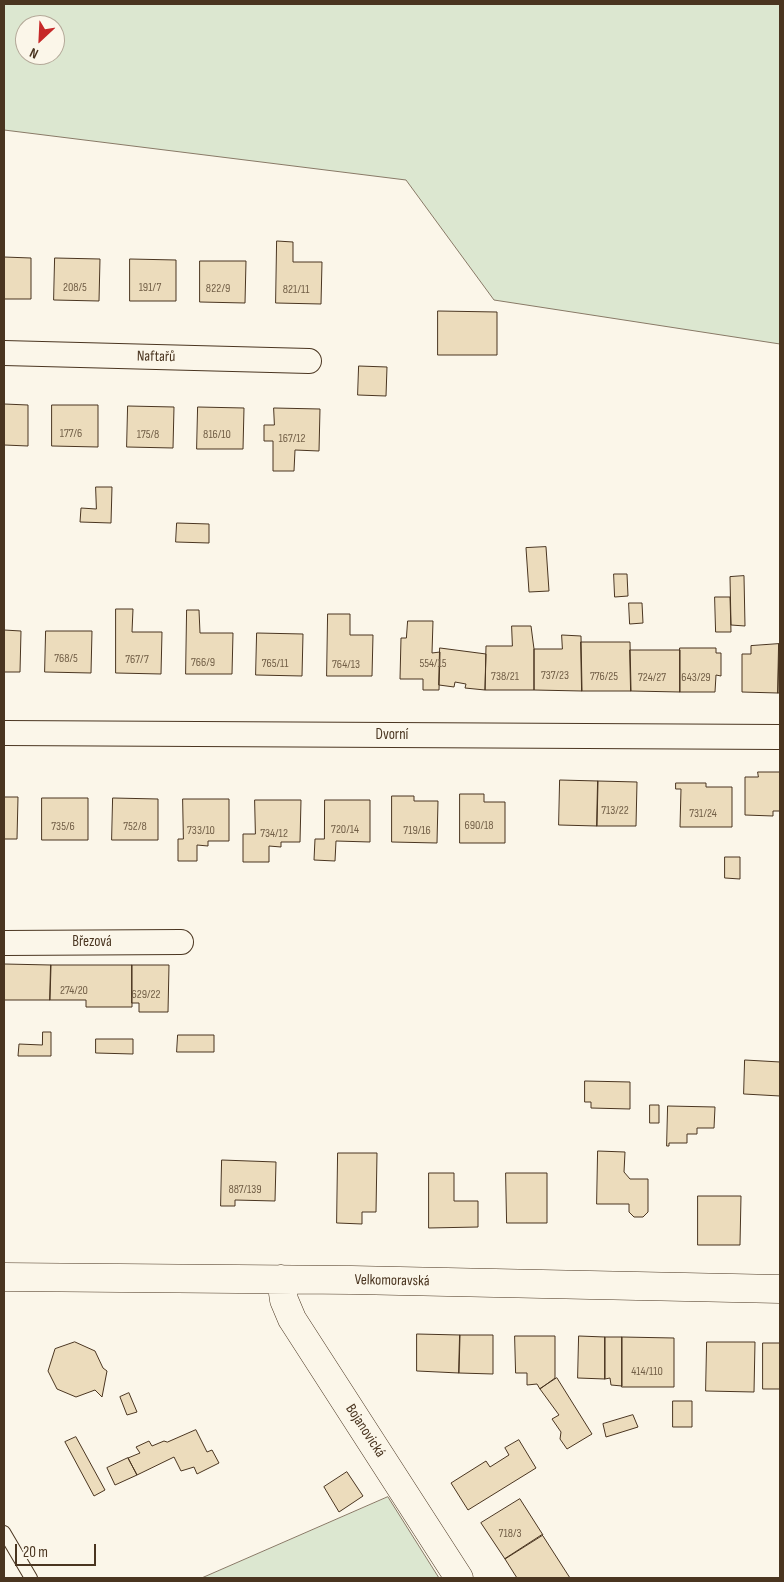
<!DOCTYPE html>
<html>
<head>
<meta charset="utf-8">
<style>
	body { margin:0 }
	#map { position:relative; width:784px; height:1582px; overflow:hidden; background:#fbf6e9; font-family:"Sofia Sans Condensed",sans-serif }
	canvas { display:block }
	.frame { position:absolute; inset:0; border:5px solid #4a3520; pointer-events:none }
	.north { position:absolute; left:15px; top:15px; width:50px; height:50px; box-sizing:border-box; background:#fbf6e9; border:1px solid #b4a999; border-radius:50%; rotate:205deg; font-size:14px; font-weight:700; line-height:20px; text-align:center; color:#4a3520 }
	.north::after { content:''; display:block; margin:auto; width:18px; height:22px; background:#c62828; clip-path:polygon(50% 0,100% 100%,50% 72%,0 100%) }
	.scale { position:absolute; left:15px; top:1544px; width:81px; height:22px; box-sizing:border-box; border:2px solid #4a3520; border-top:0; padding-left:6px; font-size:15px; line-height:18px; white-space:nowrap; color:#4a3520; -webkit-text-stroke:4px #fbf6e9; paint-order:stroke }
</style>
</head>
<body>
<div id="map">
<canvas width="784" height="1582"></canvas>
<div class="frame"></div>
<div class="north">N</div>
<div class="scale">20 m</div>
</div>
<script>
const g = document.querySelector('canvas').getContext('2d');
g.lineJoin = 'round';
function paint(path, color) { g.fillStyle = color; g.fill(path, 'evenodd'); }
function strokePath(path, color, width, dash) { g.strokeStyle = color; g.lineWidth = width; g.lineCap = dash ? 'butt' : 'round'; g.setLineDash(dash || []); g.stroke(path); }
function write(font, color, halo, rows, align = 'center') {
  g.font = font + ' "Sofia Sans Condensed",sans-serif'; g.lineWidth = 4; g.setLineDash([]); g.textBaseline = 'middle'; g.strokeStyle = halo; g.fillStyle = color; for (const [text, x, y, turn = 0] of rows) {
    g.save(); g.translate(x, y); g.rotate((+turn || 0) * Math.PI / 180); g.textAlign = isNaN(turn) ? turn : align; if (halo) g.strokeText(text, 0, 0); g.fillText(text, 0, 0); g.restore();
  }
}
const green = new Path2D(`
	M 4,4 L 780,4 L 780,344 L 494,300 L 406,180 L 4,130 ZM 25,25 L 55,25 L 55,55 L 25,55 Z
	M 388,1497 L 439,1578 L 202,1578 Z`);
paint(green, '#dce7d0');
strokePath(green, '#887966', 1);
const building = new Path2D(`
	M 277,241 L 293,242 L 293,262 L 322,262 L 321,304 L 276,303 Z
	M 4,257 L 31,258 L 31,299 L 4,299 Z
	M 55,258 L 100,259 L 99,301 L 54,300 Z
	M 130,259 L 176,260 L 176,301 L 130,301 Z
	M 200,261 L 246,261 L 245,303 L 200,302 Z
	M 438,311 L 497,312 L 497,355 L 438,355 Z
	M 359,366 L 387,367 L 386,396 L 358,395 Z
	M 4,404 L 28,405 L 28,446 L 4,445 Z
	M 52,405 L 98,405 L 98,447 L 52,446 Z
	M 128,406 L 174,407 L 173,448 L 127,447 Z
	M 198,407 L 244,408 L 243,449 L 197,449 Z
	M 274,408 L 320,409 L 319,451 L 295,450 L 294,471 L 273,471 L 273,441 L 264,441 L 264,425 L 274,425 Z
	M 96,487 L 112,487 L 111,523 L 80,522 L 81,508 L 96,509 Z
	M 177,523 L 209,524 L 209,543 L 176,542 Z
	M 546,547 L 549,591 L 529,592 L 526,548 Z
	M 614,574 L 627,574 L 628,596 L 615,597 Z
	M 744,576 L 745,626 L 731,625 L 730,577 Z
	M 715,597 L 730,597 L 731,632 L 716,632 Z
	M 629,603 L 642,603 L 643,623 L 630,624 Z
	M 116,609 L 133,609 L 132,632 L 162,632 L 161,674 L 116,673 Z
	M 187,610 L 199,610 L 200,633 L 233,633 L 232,674 L 186,674 Z
	M 328,614 L 350,614 L 350,635 L 373,635 L 372,676 L 327,676 Z
	M 408,621 L 433,621 L 432,653 L 440,652 L 439,690 L 423,690 L 423,679 L 400,679 L 401,638 L 406,638 Z
	M 512,626 L 531,626 L 534,649 L 534,690 L 485,690 L 486,646 L 512,646 Z
	M 4,630 L 21,631 L 20,672 L 4,672 Z
	M 46,631 L 92,631 L 91,673 L 45,672 Z
	M 257,633 L 303,634 L 302,676 L 256,675 Z
	M 562,635 L 581,636 L 582,691 L 534,690 L 534,649 L 562,649 Z
	M 581,642 L 630,642 L 631,691 L 582,691 Z
	M 779,644 L 780,644 L 780,693 L 778,693 Z
	M 779,644 L 778,693 L 742,692 L 742,654 L 751,654 L 751,646 Z
	M 440,648 L 486,654 L 485,690 L 465,688 L 466,684 L 455,682 L 454,687 L 439,685 Z
	M 680,648 L 716,648 L 716,653 L 721,653 L 721,676 L 716,675 L 715,692 L 680,692 Z
	M 630,650 L 680,650 L 680,692 L 631,691 Z
	M 758,772 L 780,772 L 780,811 L 773,811 L 773,816 L 745,815 L 745,777 L 758,777 Z
	M 560,780 L 598,781 L 597,826 L 559,825 Z
	M 598,781 L 637,782 L 636,826 L 597,826 Z
	M 676,783 L 706,783 L 706,787 L 732,787 L 732,827 L 680,827 L 681,789 L 676,789 Z
	M 460,794 L 484,794 L 484,802 L 505,802 L 505,843 L 460,843 Z
	M 392,796 L 414,796 L 414,801 L 438,801 L 437,843 L 392,842 Z
	M 4,797 L 18,797 L 17,839 L 4,839 Z
	M 42,798 L 88,798 L 88,840 L 42,840 Z
	M 113,798 L 158,799 L 158,840 L 112,840 Z
	M 183,799 L 229,799 L 229,841 L 208,841 L 208,846 L 197,845 L 197,861 L 178,861 L 178,839 L 183,839 Z
	M 255,800 L 301,800 L 300,842 L 281,842 L 281,847 L 269,846 L 269,862 L 243,862 L 243,834 L 255,834 Z
	M 325,800 L 370,800 L 370,842 L 336,841 L 335,861 L 314,860 L 315,839 L 324,839 Z
	M 725,857 L 740,857 L 740,879 L 725,878 Z
	M 4,964 L 51,965 L 50,1000 L 4,1000 Z
	M 51,965 L 132,965 L 132,1007 L 86,1007 L 86,1000 L 50,1000 Z
	M 132,965 L 169,965 L 168,1012 L 139,1012 L 139,1003 L 132,1003 Z
	M 43,1032 L 51,1032 L 51,1056 L 18,1056 L 19,1044 L 42,1045 Z
	M 178,1035 L 214,1035 L 214,1052 L 177,1052 Z
	M 96,1039 L 133,1039 L 133,1054 L 96,1053 Z
	M 745,1060 L 780,1062 L 780,1096 L 744,1094 Z
	M 585,1081 L 630,1082 L 630,1109 L 591,1108 L 591,1102 L 585,1102 Z
	M 650,1105 L 659,1105 L 659,1123 L 650,1123 Z
	M 668,1106 L 715,1107 L 714,1128 L 697,1128 L 697,1134 L 687,1134 L 687,1143 L 669,1143 L 669,1146 L 667,1146 Z
	M 598,1151 L 625,1152 L 624,1172 L 630,1179 L 648,1179 L 648,1212 L 643,1217 L 634,1217 L 629,1212 L 629,1204 L 597,1204 Z
	M 338,1153 L 377,1153 L 376,1212 L 362,1212 L 362,1224 L 337,1223 Z
	M 222,1160 L 276,1162 L 275,1201 L 235,1200 L 235,1206 L 221,1206 Z
	M 429,1173 L 454,1173 L 454,1201 L 478,1201 L 478,1227 L 429,1228 Z
	M 506,1173 L 547,1173 L 547,1223 L 507,1223 Z
	M 698,1196 L 741,1196 L 740,1245 L 698,1245 Z
	M 417,1334 L 460,1335 L 459,1373 L 417,1371 Z
	M 460,1335 L 493,1335 L 493,1374 L 459,1373 Z
	M 515,1336 L 555,1336 L 555,1378 L 540,1389 L 537,1384 L 527,1385 L 527,1373 L 516,1373 Z
	M 579,1336 L 605,1337 L 605,1379 L 578,1378 Z
	M 605,1337 L 622,1337 L 622,1386 L 611,1385 L 610,1378 L 605,1379 Z
	M 622,1337 L 674,1338 L 674,1387 L 622,1387 Z
	M 75,1342 L 95,1351 L 103,1368 L 107,1371 L 102,1397 L 95,1390 L 76,1397 L 57,1389 L 48,1371 L 55,1349 Z
	M 707,1342 L 755,1342 L 754,1392 L 706,1391 Z
	M 763,1343 L 780,1343 L 780,1389 L 763,1389 Z
	M 557,1378 L 592,1434 L 567,1449 L 560,1439 L 561,1432 L 552,1419 L 559,1415 L 540,1389 Z
	M 129,1393 L 137,1412 L 127,1415 L 120,1397 Z
	M 673,1401 L 692,1401 L 692,1427 L 673,1427 Z
	M 633,1415 L 638,1427 L 606,1437 L 603,1424 Z
	M 196,1430 L 207,1452 L 212,1450 L 219,1463 L 197,1474 L 194,1467 L 181,1471 L 174,1457 L 137,1475 L 128,1458 L 140,1453 L 136,1447 L 149,1441 L 152,1446 L 164,1441 L 167,1442 Z
	M 76,1437 L 105,1490 L 94,1496 L 65,1442 Z
	M 519,1440 L 536,1468 L 468,1510 L 451,1483 L 486,1461 L 490,1467 L 509,1455 L 505,1448 Z
	M 128,1458 L 137,1475 L 115,1485 L 107,1468 Z
	M 347,1472 L 363,1496 L 339,1512 L 324,1487 Z
	M 520,1499 L 543,1535 L 505,1559 L 481,1523 Z
	M 542,1535 L 543,1536 L 570,1578 L 517,1578 L 505,1559 Z`);
paint(building, '#ecdcbc');
strokePath(building, '#4a3520', 1);
const service = new Path2D(`
	M 4,1532 L 31,1578`);
const minor = new Path2D(`
	M 4,353 L 309,361
	M 4,733 L 780,737
	M 4,943 L 181,942`);
const tertiary = new Path2D(`
	M 4,1277 L 352,1280 L 780,1289
	M 281,1279 L 284,1300 L 292,1319 L 459,1578`);
strokePath(service, '#4a3520', 14);
strokePath(minor, '#4a3520', 26);
strokePath(tertiary, '#4a3520', 29);
strokePath(service, '#fbf6e9', 12);
strokePath(minor, '#fbf6e9', 24);
strokePath(tertiary, '#fbf6e9', 28);
write('12px', '#725f47', null, [
	["208/5",75,288],
	["191/7",150,288],
	["822/9",218,289],
	["821/11",296,290],
	["177/6",71,434],
	["175/8",148,435],
	["816/10",217,435],
	["167/12",292,439],
	["768/5",66,659],
	["767/7",137,660],
	["766/9",203,663],
	["765/11",275,664],
	["554/15",433,664],
	["764/13",346,665],
	["737/23",555,676],
	["738/21",505,677],
	["776/25",604,677],
	["724/27",652,678],
	["643/29",696,678],
	["713/22",615,811],
	["731/24",703,814],
	["690/18",479,826],
	["735/6",63,827],
	["752/8",135,827],
	["720/14",345,830],
	["733/10",201,831],
	["719/16",417,831],
	["734/12",274,834],
	["274/20",74,991],
	["629/22",146,995],
	["887/139",245,1190],
	["414/110",647,1372],
	["718/3",510,1534]
]);
write('15px', '#4a3520', '#fbf6e9', [
	["Naftařů",156,357,1],
	["Dvorní",392,735],
	["Březová",92,942],
	["Velkomoravská",392,1281,1],
	["Bojanovická",365,1431,57]
]);
</script>
</body>
</html>
